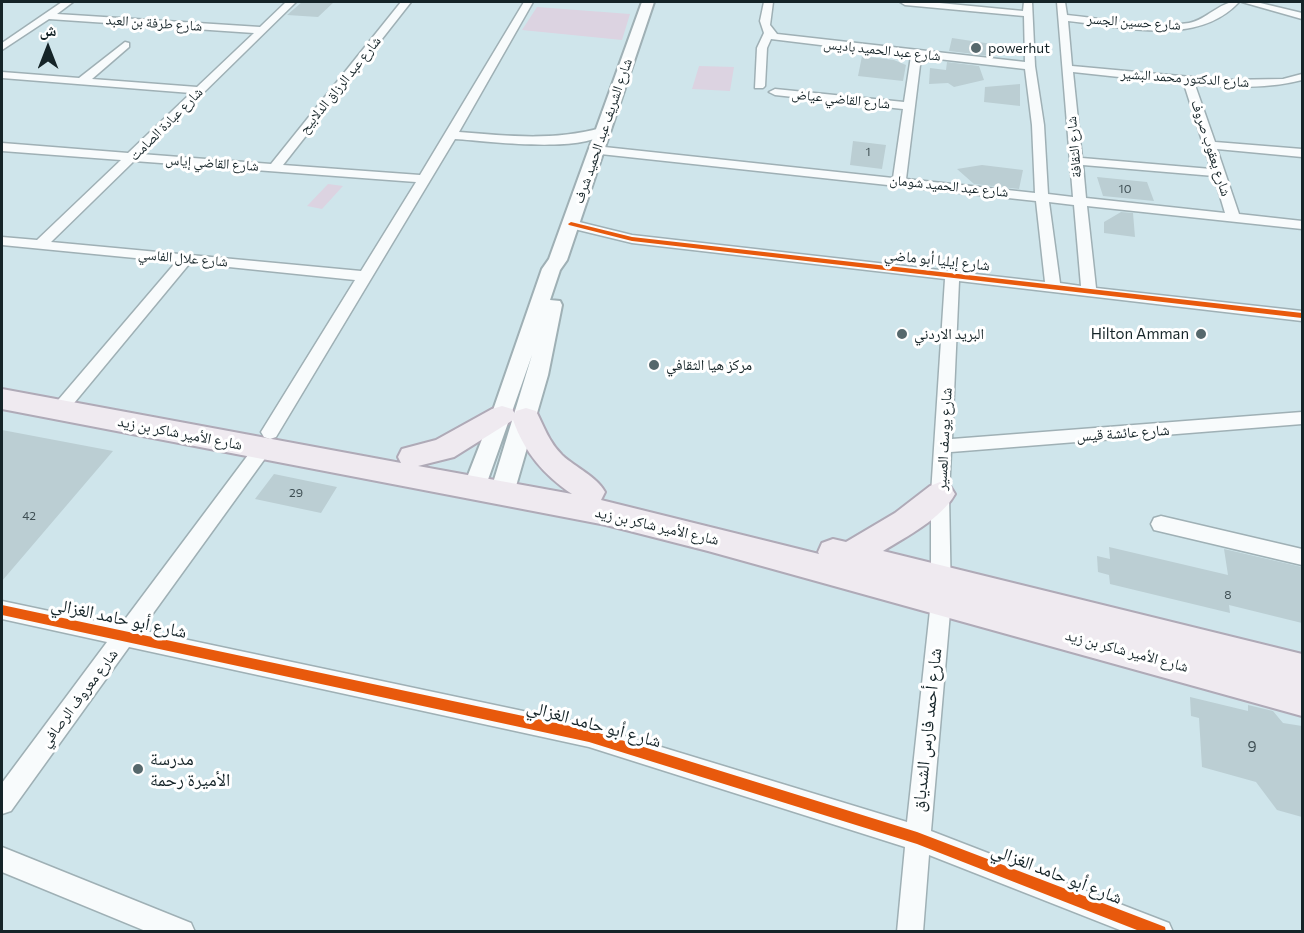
<!DOCTYPE html>
<html>
<head>
<meta charset="utf-8">
<style>
	body { margin:0 }
	#map { position:relative; width:1304px; height:933px; overflow:hidden; background:#cfe5eb; font-family:Commissioner,"Noto Naskh Arabic",sans-serif }
	canvas { display:block }
	.frame { position:absolute; inset:0; border:3px solid #152428; pointer-events:none }
	.north { position:absolute; left:18px; top:18px; width:60px; height:60px; -webkit-text-stroke:4px #fff; paint-order:stroke; rotate:0deg; font-size:16px; font-weight:700; line-height:24px; text-align:center; color:#152428 }
	.north::after { content:''; display:block; margin:auto; width:21px; height:27px; background:#152428; clip-path:polygon(50% 0,100% 100%,50% 72%,0 100%) }
</style>
</head>
<body>
<div id="map">
<canvas width="1304" height="933"></canvas>
<div class="frame"></div>
<div class="north">ش</div>
</div>
<script>
const g = document.querySelector('canvas').getContext('2d');
g.lineJoin = 'round';
function paint(path, color) { g.fillStyle = color; g.fill(path, 'evenodd'); }
function strokePath(path, color, width, dash) { g.strokeStyle = color; g.lineWidth = width; g.lineCap = dash ? 'butt' : 'round'; g.setLineDash(dash || []); g.stroke(path); }
function write(font, color, halo, rows, align = 'center') {
  g.font = font + ' Commissioner,"Noto Naskh Arabic",sans-serif'; g.lineWidth = 6; g.setLineDash([]); g.textBaseline = 'middle'; g.strokeStyle = halo; g.fillStyle = color; for (const [text, x, y, turn = 0] of rows) {
    g.save(); g.translate(x, y); g.rotate((+turn || 0) * Math.PI / 180); g.textAlign = isNaN(turn) ? turn : align; if (halo) g.strokeText(text, 0, 0); g.fillText(text, 0, 0); g.restore();
  }
}
paint(new Path2D(`
	M 537,7 L 630,14 L 622,40 L 522,30 Z
	M 699,66 L 734,67 L 730,91 L 692,89 Z
	M 328,184 L 343,186 L 322,209 L 307,206 Z`), '#dcd3e1');
paint(new Path2D(`
	M 302,2 L 334,2 L 318,17 L 287,15 Z
	M 952,38 L 992,44 L 990,56 L 949,51 Z
	M 862,56 L 894,60 L 906,65 L 903,81 L 858,76 Z
	M 947,62 L 979,66 L 984,80 L 954,87 L 948,83 L 929,84 L 930,68 L 946,70 Z
	M 1020,84 L 1020,106 L 984,102 L 985,87 Z
	M 853,141 L 886,145 L 882,169 L 850,165 Z
	M 982,165 L 1023,170 L 1019,189 L 974,184 L 957,169 Z
	M 1097,177 L 1147,182 L 1154,201 L 1103,196 Z
	M 1121,212 L 1133,213 L 1135,237 L 1104,233 L 1104,222 Z
	M 2,430 L 113,451 L 2,581 Z
	M 274,474 L 337,487 L 321,513 L 255,499 Z
	M 1109,547 L 1228,575 L 1224,549 L 1302,567 L 1302,623 L 1229,605 L 1230,613 L 1110,584 L 1109,575 L 1098,572 L 1097,556 L 1110,559 Z
	M 1190,697 L 1248,711 L 1248,705 L 1273,711 L 1283,723 L 1302,726 L 1302,817 L 1277,810 L 1256,782 L 1202,767 L 1199,718 L 1191,716 Z`), '#bbced3');
const minor = new Path2D(`
	M 62,2 L 73,2 L 57,14 L 260,27 L 286,2 L 296,2 L 141,154 L 271,164 L 401,2 L 411,2 L 283,165 L 420,175 L 524,2 L 533,2 L 459,132 C 508,136 553,141 601,128 L 607,132 C 582,154 488,141 455,139 L 276,437 L 270,439 L 264,437 L 261,432 L 355,280 L 190,263 L 65,414 L 59,416 L 53,414 L 51,410 L 53,406 L 176,262 L 2,245 L 2,237 L 37,240 L 121,160 L 2,151 L 2,143 L 128,153 L 191,93 L 2,78 L 2,72 L 79,78 L 125,42 L 129,43 L 129,47 L 92,79 L 197,87 L 254,33 L 49,19 L 2,50 L 2,43 ZM 134,161 L 416,182 L 361,271 L 51,242 Z
	M 764,2 L 773,2 L 770,25 L 777,34 L 1025,62 L 1024,16 L 905,5 L 900,2 L 929,2 L 1023,11 L 1024,2 L 1032,2 L 1035,66 L 1044,125 L 1048,194 L 1073,197 L 1057,2 L 1065,2 L 1067,15 C 1106,19 1149,29 1189,23 C 1207,20 1221,0 1239,2 C 1196,48 1122,26 1068,21 L 1072,66 L 1224,80 L 1283,79 L 1302,74 L 1302,80 C 1267,89 1232,87 1195,85 L 1215,142 L 1302,149 L 1302,157 L 1217,149 L 1239,214 L 1302,221 L 1302,229 L 1087,206 L 1096,288 L 1302,311 L 1302,321 L 959,281 L 952,439 L 1302,412 L 1302,424 L 951,452 L 949,494 L 951,601 L 931,831 L 1169,923 L 1173,932 L 1125,932 L 929,855 L 923,932 L 897,932 L 905,847 L 589,747 L 129,647 L 11,811 L 2,814 L 2,783 L 107,642 L 2,619 L 2,601 L 120,626 L 257,443 L 263,441 L 269,443 L 272,448 L 269,453 L 141,630 L 589,725 L 907,822 L 931,601 L 931,494 L 945,279 L 632,243 L 566,227 L 564,224 L 571,220 L 632,235 L 1045,282 L 1036,201 L 591,153 L 591,147 L 595,146 L 893,178 L 903,109 L 775,95 L 769,92 L 775,89 L 904,102 L 911,56 L 771,39 L 767,48 L 765,86 L 763,88 L 755,88 L 757,48 L 764,33 L 760,21 ZM 921,57 L 1025,69 L 1032,125 L 1035,193 L 906,179 ZM 1073,72 L 1184,84 L 1211,169 L 1082,158 ZM 1083,165 L 1214,176 L 1225,213 L 1086,198 ZM 1049,202 L 1074,205 L 1081,286 L 1060,283 Z
	M 1242,2 L 1256,2 L 1302,13 L 1302,19 Z
	M 1161,516 L 1302,549 L 1302,565 L 1154,530 L 1151,524 L 1154,518 Z
	M 2,847 L 191,923 L 195,932 L 148,932 L 2,872 Z`);
const tertiary = new Path2D(`
	M 642,2 L 654,2 L 567,260 L 560,270 L 550,300 L 560,301 L 562,305 L 548,375 L 514,493 L 510,500 L 502,502 L 494,500 L 490,493 L 532,355 L 485,488 L 482,494 L 474,497 L 466,494 L 463,488 L 491,416 L 542,269 L 549,259 Z`);
const primary = new Path2D(`
	M 2,389 L 401,463 L 398,457 L 402,449 L 436,440 L 492,409 L 502,406 L 512,409 L 515,414 L 516,411 L 526,408 L 536,411 C 544,427 549,442 562,455 C 576,468 596,476 605,492 L 601,500 L 819,554 L 818,552 L 822,543 L 833,539 L 846,542 L 895,513 L 930,486 L 940,482 L 950,486 L 955,494 C 942,518 906,537 883,551 L 1302,654 L 1302,716 L 708,551 L 606,525 L 2,409 ZM 513,420 C 525,453 544,475 572,494 L 418,466 L 454,457 Z`);
strokePath(minor, '#9fb0b5', 3);
strokePath(tertiary, '#9fb0b5', 4);
strokePath(primary, '#afaab7', 4);
paint(minor, '#f8fbfc');
paint(tertiary, '#f8fbfc');
paint(primary, '#efeaf0');
paint(new Path2D(`
	M 571,222 L 632,237 L 1302,313 L 1302,318 L 632,241 L 569,225 L 568,224 Z
	M 2,605 L 589,730 L 917,832 L 1160,925 L 1165,927 L 1166,932 L 1142,932 L 917,844 L 589,742 L 2,615 Z`), '#e8590c');
for (const [x, y, r, color] of [
	[976,48,6,"#56686c"],
	[902,334,6,"#56686c"],
	[1201,334,6,"#56686c"],
	[654,365,6,"#56686c"],
	[138,769,6,"#56686c"]
]) { const dot = new Path2D(); dot.arc(x, y, r, 0, 2 * Math.PI); g.fillStyle = color; g.fill(dot); strokePath(dot, '#fff', 2); }
write('12px', '#3f4f54', null, [
	["1",868,152],
	["10",1125,189],
	["29",296,493],
	["42",29,516],
	["8",1228,595]
]);
write('14px', '#152428', '#fff', [
	["شارع حسين الجسر",1134,22,4],
	["شارع طرفة بن العبد",154,23,4],
	["شارع عبد الحميد باديس",882,50,6],
	["شارع الدكتور محمد البشير",1185,78,4],
	["شارع عبد الرزاق الدلابيح",340,85,-51],
	["شارع القاضي عياض",841,99,6],
	["شارع عبادة الصامت",166,124,-45],
	["شارع الشريف عبد الحميد شرف",603,131,-71],
	["شارع الثقافة",1074,147,-95],
	["شارع يعقوب صروف",1211,148,72],
	["شارع القاضي إياس",212,163,4],
	["شارع عبد الحميد شومان",949,186,6],
	["شارع علال الفاسي",183,258,5]
]);
write('14px', '#152428', '#fff', [
	["powerhut",988,48]
], 'left');
write('15px', '#152428', '#fff', [
	["شارع إيليا أبو ماضي",937,260,6],
	["شارع الأمير شاكر بن زيد",180,433,11],
	["شارع عائشة قيس",1123,433,-4],
	["شارع يوسف العسير",944,439,-87],
	["شارع الأمير شاكر بن زيد",657,526,13],
	["شارع الأمير شاكر بن زيد",1127,651,15],
	["شارع معروف الرصافي",79,698,-53]
]);
write('15px', '#152428', '#fff', [
	["البريد الاردني",914,334],
	["Hilton Amman",1189,334,"right"],
	["مركز هيا الثقافي",666,365]
], 'left');
write('15px', '#3f4f54', null, [
	["9",1252,747]
]);
write('18px', '#152428', '#fff', [
	["شارع أبو حامد الغزالي",119,618,12],
	["شارع أبو حامد الغزالي",594,724,15],
	["شارع أحمد فارس الشدياق",927,730,-84],
	["شارع أبو حامد الغزالي",1057,874,21]
]);
write('18px', '#152428', '#fff', [
	["مدرسة",150,759],
	["الأميرة رحمة",150,780]
], 'left');
</script>
</body>
</html>
